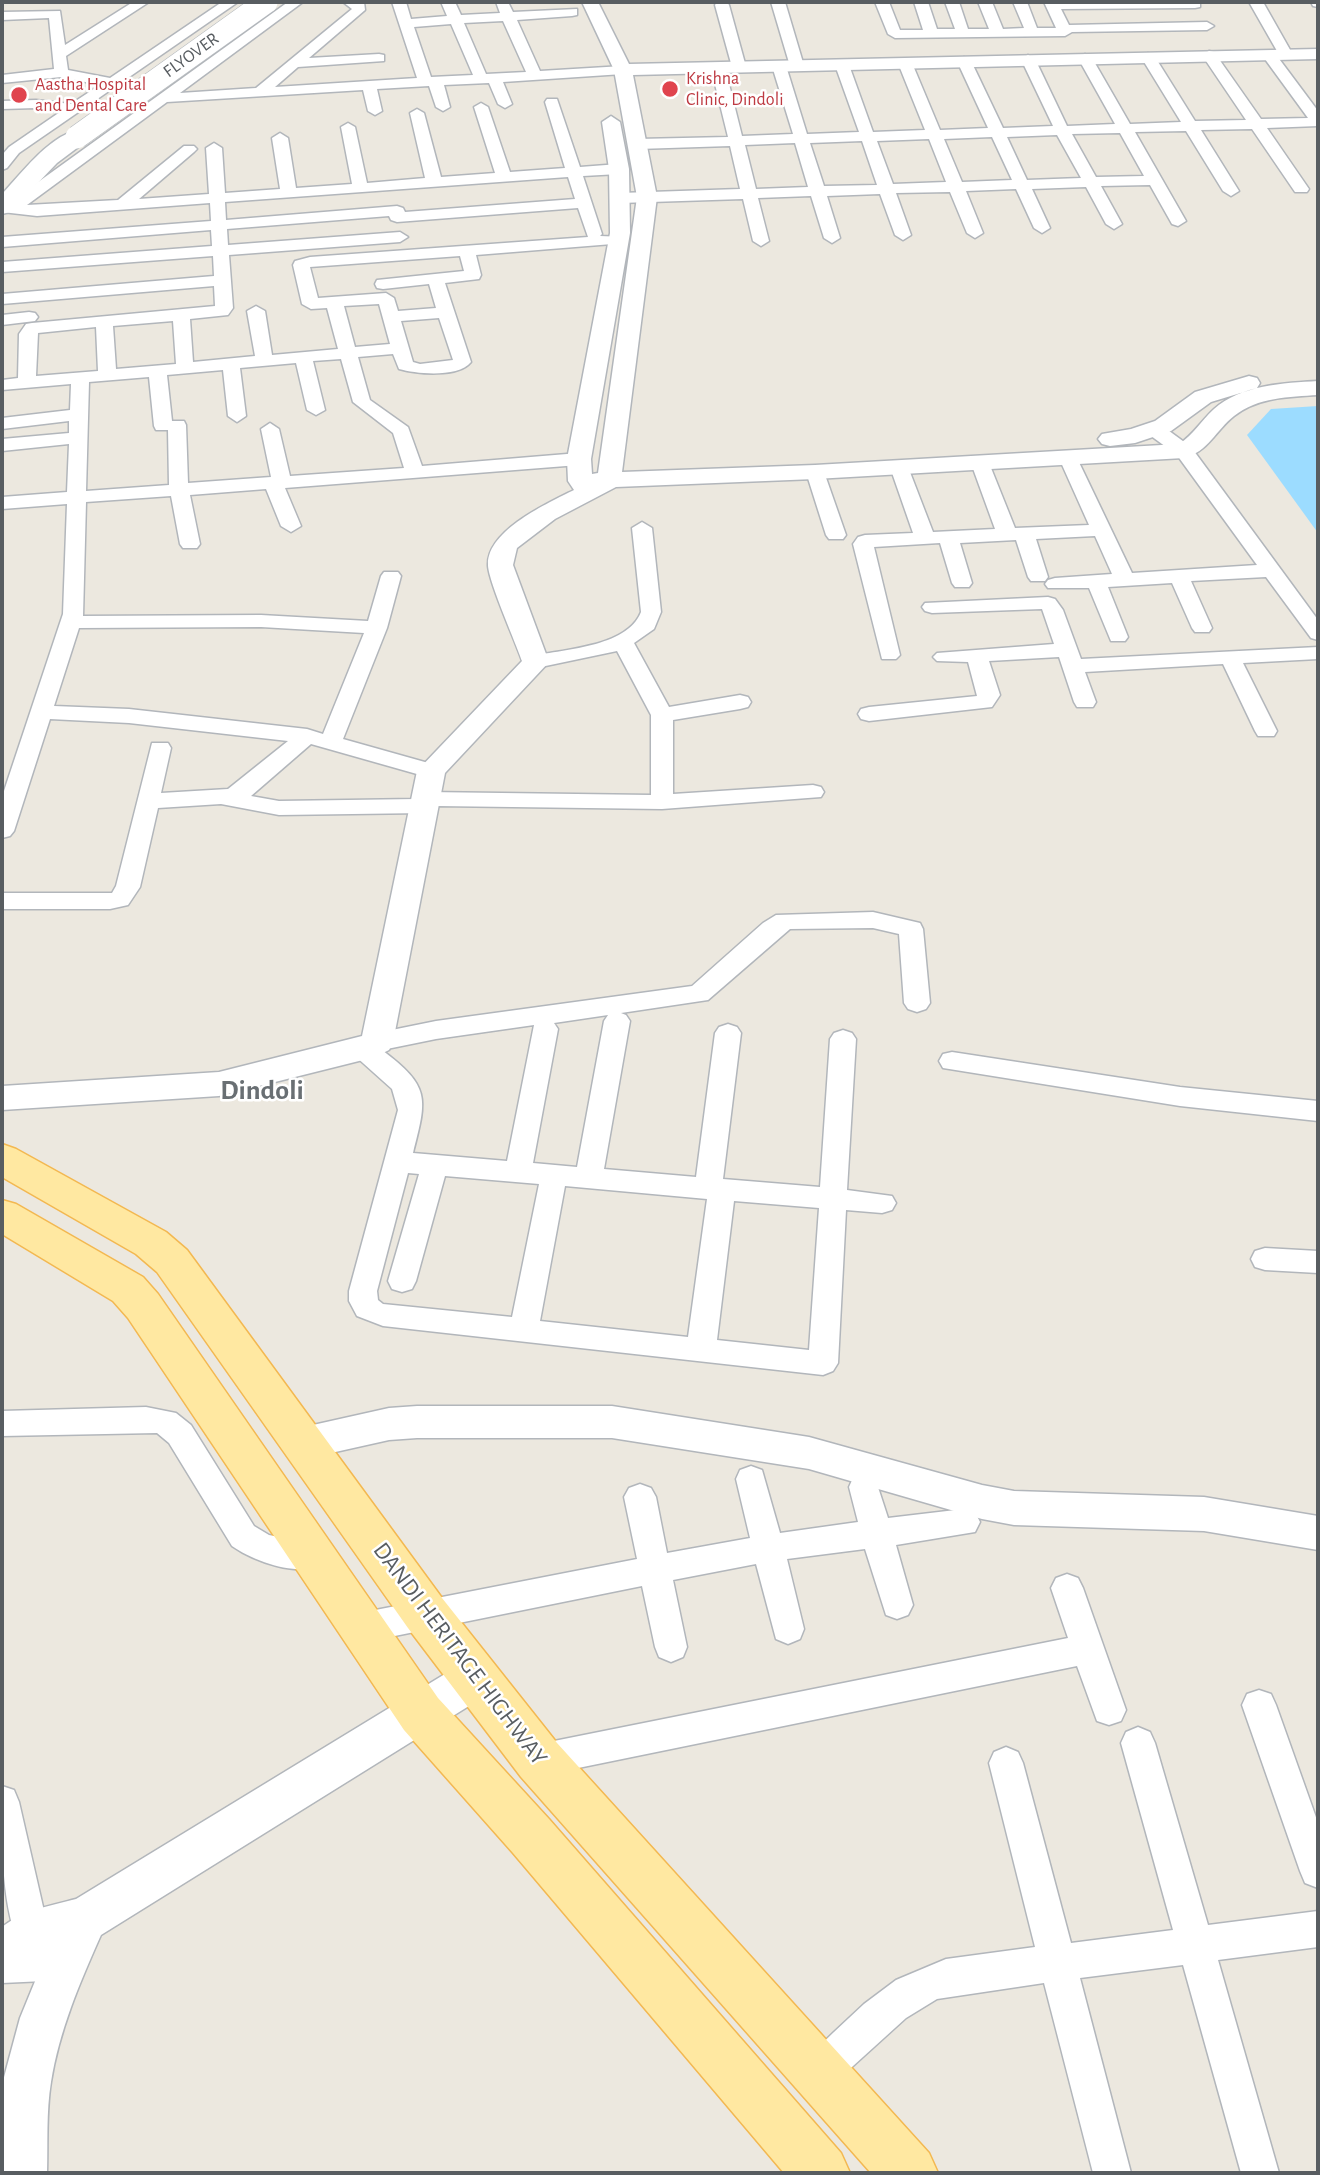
<!DOCTYPE html>
<html>
<head>
<meta charset="utf-8">
<style>
	body { margin:0 }
	#map { position:relative; width:1320px; height:2175px; overflow:hidden; background:#ece8df; font-family:"Alegreya Sans",sans-serif }
	canvas { display:block }
	.frame { position:absolute; inset:0; border:4px solid #585d61; pointer-events:none }
</style>
</head>
<body>
<div id="map">
<canvas width="1320" height="2175"></canvas>
<div class="frame"></div>
</div>
<script>
const g = document.querySelector('canvas').getContext('2d');
g.lineJoin = 'round';
function paint(path, color) { g.fillStyle = color; g.fill(path, 'evenodd'); }
function strokePath(path, color, width, dash) { g.strokeStyle = color; g.lineWidth = width; g.lineCap = dash ? 'butt' : 'round'; g.setLineDash(dash || []); g.stroke(path); }
function write(font, color, halo, rows, align = 'center') {
  g.font = font + ' "Alegreya Sans",sans-serif'; g.lineWidth = 5; g.setLineDash([]); g.textBaseline = 'middle'; g.strokeStyle = halo; g.fillStyle = color; for (const [text, x, y, turn = 0] of rows) {
    g.save(); g.translate(x, y); g.rotate((+turn || 0) * Math.PI / 180); g.textAlign = isNaN(turn) ? turn : align; if (halo) g.strokeText(text, 0, 0); g.fillText(text, 0, 0); g.restore();
  }
}
paint(new Path2D(`
	M 1318,406 L 1318,533 L 1247,435 L 1271,409 Z`), '#9cdcff');
const minor = new Path2D(`
	M 133,2 L 149,2 L 66,56 L 68,70 L 110,78 L 222,2 L 238,2 L 19,153 L 7,168 L 2,170 L 2,155 L 9,147 L 60,112 L 36,108 L 2,109 L 2,101 L 36,100 L 71,104 L 100,85 L 61,77 L 2,83 L 2,75 L 54,69 L 49,18 L 2,20 L 2,12 L 60,11 L 65,45 Z
	M 288,2 L 303,2 L 180,93 L 256,88 L 352,9 L 343,2 L 364,2 L 365,10 L 309,58 L 379,54 L 384,55 L 384,61 L 298,67 L 275,87 L 417,78 L 392,2 L 406,2 L 411,19 L 447,16 L 441,2 L 455,2 L 461,15 L 500,13 L 496,2 L 508,2 L 513,12 L 577,9 L 577,15 L 572,16 L 517,20 L 540,71 L 623,66 L 630,70 L 623,74 L 503,82 L 512,104 L 505,108 L 498,104 L 489,83 L 444,85 L 450,107 L 443,111 L 436,107 L 429,86 L 377,89 L 382,111 L 375,115 L 368,111 L 363,90 L 167,102 L 27,205 L 118,200 L 184,146 L 194,146 L 197,149 L 194,152 L 139,199 L 209,194 L 206,148 L 214,143 L 222,148 L 225,193 L 280,189 L 272,138 L 280,133 L 288,138 L 296,188 L 352,184 L 341,127 L 348,123 L 355,127 L 367,183 L 425,178 L 410,113 L 417,109 L 424,113 L 441,177 L 495,173 L 474,107 L 481,103 L 488,107 L 510,172 L 565,168 L 545,102 L 547,99 L 557,99 L 580,167 L 619,164 L 627,169 L 619,174 L 583,176 L 602,234 L 600,236 L 625,237 L 627,240 L 625,243 L 476,255 L 481,275 L 479,279 L 445,283 L 471,362 C 458,378 417,374 399,369 L 393,354 L 358,357 L 370,400 L 408,427 L 422,466 L 579,453 L 588,459 L 579,465 L 285,488 L 301,526 L 291,532 L 281,526 L 266,489 L 190,495 L 200,544 L 197,548 L 183,548 L 180,544 L 171,496 L 86,502 L 83,616 L 261,615 L 368,621 L 381,576 L 384,572 L 398,572 L 401,576 L 387,628 L 343,739 L 439,766 L 442,771 L 439,776 L 431,778 L 311,744 L 251,796 L 279,801 L 416,799 L 419,794 L 427,792 L 651,795 L 651,715 L 617,651 L 536,668 L 528,667 L 525,662 L 528,657 C 561,649 627,648 641,612 L 632,528 L 642,522 L 652,528 L 661,612 L 654,629 L 634,643 L 669,707 L 740,695 L 748,697 L 751,702 L 748,707 L 740,709 L 673,720 L 673,794 L 813,785 L 821,787 L 824,792 L 821,797 L 662,809 L 437,806 L 434,811 L 426,813 L 279,815 L 221,804 L 158,808 L 140,887 L 128,905 L 110,909 L 2,909 L 2,893 L 112,893 L 116,886 L 152,743 L 168,743 L 171,748 L 161,793 L 228,789 L 288,741 L 129,723 L 50,719 L 14,831 L 10,836 L 2,838 L 2,797 L 63,614 L 67,504 L 2,509 L 2,497 L 67,492 L 69,444 L 2,451 L 2,439 L 69,433 L 69,421 L 2,429 L 2,418 L 70,410 L 71,384 L 2,390 L 2,380 L 18,378 L 19,334 L 26,324 L 32,323 L 215,306 L 214,286 L 2,304 L 2,294 L 214,276 L 213,256 L 2,272 L 2,262 L 212,246 L 211,230 L 2,247 L 2,237 L 211,221 L 210,203 L 37,216 L 2,212 L 2,202 L 9,203 ZM 503,21 L 526,72 L 486,74 L 464,23 ZM 451,24 L 473,75 L 431,77 L 414,27 ZM 568,177 L 575,199 L 405,212 L 403,208 L 397,206 L 226,220 L 225,202 ZM 578,208 L 588,237 L 310,257 L 295,261 L 293,265 L 302,304 L 311,309 L 327,308 L 338,349 L 272,355 L 265,311 L 256,306 L 247,311 L 255,356 L 193,362 L 190,319 L 228,315 L 233,308 L 229,255 L 400,242 L 408,237 L 400,232 L 228,245 L 227,229 L 389,216 L 391,220 L 397,222 ZM 460,256 L 464,271 L 377,280 L 375,284 L 377,288 L 383,289 L 429,284 L 436,308 L 398,311 L 394,298 L 386,293 L 318,298 L 310,267 ZM 379,304 L 390,344 L 355,347 L 344,306 ZM 439,318 L 453,360 L 420,364 L 413,362 L 401,321 ZM 173,321 L 176,364 L 116,369 L 113,326 ZM 96,327 L 98,371 L 36,376 L 38,333 ZM 341,359 L 353,402 L 393,433 L 404,468 L 290,476 L 279,429 L 270,423 L 261,429 L 271,477 L 188,483 L 186,425 L 184,421 L 172,421 L 167,375 L 223,370 L 228,416 L 237,422 L 246,416 L 240,368 L 296,363 L 307,410 L 316,415 L 325,410 L 313,361 ZM 149,377 L 154,426 L 156,430 L 168,430 L 169,485 L 86,491 L 89,382 ZM 261,627 L 364,633 L 323,734 L 307,729 L 129,709 L 54,706 L 79,628 Z
	M 717,2 L 727,2 L 729,5 L 746,67 L 744,70 L 734,70 L 732,67 L 715,5 Z
	M 771,2 L 785,2 L 804,66 L 802,69 L 797,70 L 790,66 Z
	M 875,2 L 889,2 L 900,30 L 923,30 L 914,2 L 928,2 L 937,29 L 955,29 L 945,2 L 959,2 L 968,29 L 989,29 L 978,2 L 992,2 L 1003,29 L 1024,28 L 1013,2 L 1027,2 L 1037,28 L 1056,28 L 1044,2 L 1200,2 L 1200,7 L 1195,8 L 1061,9 L 1069,25 L 1207,22 L 1214,26 L 1207,30 L 1072,32 L 1065,36 L 895,38 L 888,34 Z
	M 1249,2 L 1263,2 L 1293,55 L 1291,58 L 1281,58 Z
	M 1311,2 L 1318,2 L 1318,7 L 1313,6 Z
	M 1209,51 L 1214,52 L 1261,119 L 1308,118 L 1262,55 L 1269,51 L 1274,52 L 1318,111 L 1318,126 L 1267,128 L 1309,189 L 1307,192 L 1295,192 L 1252,129 L 1201,130 L 1239,191 L 1231,196 L 1223,191 L 1186,131 L 1135,132 L 1186,221 L 1178,226 L 1172,224 L 1150,185 L 1101,186 L 1122,224 L 1114,229 L 1106,224 L 1086,187 L 1032,189 L 1050,228 L 1042,233 L 1034,228 L 1016,189 L 966,191 L 983,233 L 975,238 L 967,233 L 950,192 L 896,193 L 911,235 L 903,240 L 895,235 L 880,194 L 827,196 L 840,238 L 832,243 L 824,238 L 811,196 L 758,198 L 769,241 L 761,246 L 753,241 L 743,199 L 620,203 L 612,198 L 620,193 L 740,189 L 730,146 L 638,149 L 630,144 L 638,139 L 728,137 L 711,68 L 718,64 L 725,68 L 742,136 L 793,134 L 772,66 L 779,62 L 786,66 L 807,134 L 859,132 L 835,65 L 842,61 L 849,65 L 873,132 L 925,130 L 898,63 L 905,59 L 912,63 L 940,130 L 988,128 L 957,61 L 964,57 L 971,61 L 1003,128 L 1053,126 L 1021,59 L 1028,55 L 1035,59 L 1067,126 L 1115,124 L 1078,58 L 1085,54 L 1092,58 L 1130,124 L 1181,122 L 1141,57 L 1148,53 L 1155,57 L 1195,121 L 1246,120 L 1202,55 ZM 1120,133 L 1144,176 L 1096,177 L 1072,134 ZM 1057,135 L 1081,178 L 1027,180 L 1007,137 ZM 992,137 L 1012,180 L 962,182 L 944,139 ZM 929,139 L 946,182 L 893,184 L 877,141 ZM 862,141 L 877,185 L 824,186 L 810,143 ZM 795,143 L 808,187 L 756,189 L 745,145 Z
	M 29,312 L 35,313 L 38,317 L 35,321 L 2,325 L 2,315 Z
	M 1154,423 L 1161,425 L 1191,447 L 1318,620 L 1318,640 L 1311,638 L 1266,577 L 1191,581 L 1212,628 L 1209,632 L 1195,632 L 1192,628 L 1172,583 L 1108,587 L 1128,637 L 1125,641 L 1111,641 L 1089,588 L 1048,588 L 1045,584 L 1048,580 L 1055,578 L 1112,574 L 1095,536 L 1036,539 L 1048,577 L 1045,581 L 1031,581 L 1028,577 L 1016,540 L 960,543 L 972,583 L 969,587 L 955,587 L 952,583 L 940,543 L 874,547 L 900,655 L 896,659 L 882,659 L 853,544 L 858,537 L 865,535 L 913,533 L 890,467 L 892,463 L 906,463 L 908,467 L 933,532 L 995,529 L 971,463 L 980,457 L 989,463 L 1015,528 L 1089,525 L 1059,458 L 1068,452 L 1075,454 L 1132,573 L 1257,565 L 1177,455 L 1147,433 L 1145,429 Z
	M 815,466 L 824,472 L 846,535 L 843,539 L 829,539 L 826,535 L 806,472 Z
	M 1048,597 L 1055,599 L 1063,610 L 1081,659 L 1318,647 L 1318,659 L 1243,663 L 1277,731 L 1274,736 L 1258,736 L 1255,731 L 1223,664 L 1085,672 L 1096,702 L 1093,707 L 1077,707 L 1074,702 L 1059,657 L 989,661 L 1000,695 L 992,707 L 869,721 L 861,719 L 858,714 L 861,709 L 869,707 L 977,696 L 968,662 L 937,661 L 933,657 L 937,653 L 1054,644 L 1042,609 L 932,613 L 925,611 L 922,607 L 925,603 Z
	M 873,912 L 920,923 L 923,929 L 930,1003 L 926,1009 L 917,1012 L 908,1009 L 904,1003 L 899,934 L 873,928 L 790,929 L 708,1000 L 621,1013 L 626,1015 L 630,1021 L 604,1169 L 696,1177 L 715,1033 L 719,1027 L 728,1024 L 737,1027 L 741,1033 L 723,1179 L 820,1187 L 830,1039 L 834,1033 L 843,1030 L 852,1033 L 856,1039 L 847,1190 L 892,1196 L 896,1203 L 892,1210 L 882,1213 L 846,1210 L 838,1363 L 833,1371 L 823,1375 L 383,1326 L 357,1316 L 349,1301 L 349,1291 L 398,1110 L 392,1089 L 354,1055 L 350,1049 L 354,1043 L 365,1040 L 368,1036 L 377,1033 L 436,1021 L 692,986 L 763,923 L 776,915 ZM 608,1015 L 604,1021 L 577,1167 L 533,1163 L 558,1029 L 554,1023 ZM 534,1025 L 507,1161 L 413,1153 C 427,1098 431,1087 382,1050 L 436,1039 ZM 408,1173 L 419,1174 L 388,1281 L 392,1289 L 402,1292 L 412,1289 L 416,1281 L 445,1176 L 539,1184 L 512,1317 L 383,1304 L 378,1300 L 377,1291 ZM 565,1186 L 707,1199 L 688,1337 L 540,1321 ZM 734,1201 L 819,1208 L 809,1350 L 717,1340 Z
	M 952,1052 L 1180,1087 L 1318,1101 L 1318,1121 L 1180,1106 L 943,1068 L 939,1061 L 943,1054 Z
	M 1265,1248 L 1318,1251 L 1318,1273 L 1265,1270 L 1255,1267 L 1251,1259 L 1255,1251 Z
	M 146,1407 L 176,1413 L 191,1425 L 254,1526 L 269,1535 L 323,1546 L 328,1556 L 323,1566 C 296,1576 255,1562 232,1546 L 169,1443 L 157,1433 L 2,1436 L 2,1411 Z
	M 751,1466 L 762,1470 L 780,1533 L 858,1522 L 849,1487 L 853,1478 L 864,1474 L 875,1478 L 888,1518 L 964,1509 L 975,1512 L 980,1522 L 975,1532 L 896,1545 L 913,1605 L 908,1615 L 897,1619 L 886,1615 L 865,1549 L 787,1559 L 804,1629 L 800,1639 L 788,1644 L 776,1639 L 756,1564 L 673,1580 L 687,1647 L 683,1657 L 671,1662 L 659,1657 L 655,1647 L 642,1586 L 360,1643 L 348,1638 L 344,1628 L 348,1618 L 360,1613 L 637,1559 L 624,1497 L 629,1488 L 640,1484 L 651,1488 L 656,1497 L 667,1553 L 750,1538 L 736,1479 L 740,1470 Z
	M 1067,1574 L 1078,1578 L 1083,1588 L 1126,1710 L 1121,1721 L 1109,1725 L 1097,1721 L 1077,1666 L 539,1776 L 527,1771 L 522,1760 L 527,1749 L 539,1744 L 1068,1638 L 1051,1588 L 1056,1578 Z
	M 1259,1690 L 1271,1694 L 1276,1705 L 1318,1823 L 1318,1888 L 1305,1883 L 1300,1871 L 1242,1705 L 1247,1694 Z
	M 1138,1727 L 1150,1732 L 1155,1743 L 1208,1925 L 1318,1911 L 1318,1947 L 1218,1960 L 1279,2173 L 1241,2173 L 1183,1965 L 1080,1978 L 1131,2173 L 1093,2173 L 1044,1983 L 937,1999 L 906,2018 L 831,2086 L 818,2092 L 805,2086 L 799,2073 L 805,2060 L 834,2032 L 864,2004 L 896,1980 L 946,1959 L 1035,1947 L 989,1763 L 994,1752 L 1006,1747 L 1018,1752 L 1023,1763 L 1071,1943 L 1173,1930 L 1121,1743 L 1126,1732 Z
	M 2,1786 L 14,1790 L 19,1802 L 49,1933 L 44,1945 L 66,1944 L 79,1949 L 84,1962 L 79,1975 L 66,1980 L 2,1983 L 2,1947 L 19,1946 C 0,1898 2,1837 2,1786 Z`);
const tertiary = new Path2D(`
	M 582,2 L 598,2 L 629,64 L 1318,49 L 1318,59 L 633,75 L 657,197 L 622,472 L 815,465 L 1179,444 C 1193,435 1201,421 1214,409 C 1241,385 1283,383 1318,381 L 1318,395 C 1289,397 1258,397 1234,416 C 1216,430 1208,452 1184,458 L 815,479 L 616,487 L 555,519 L 517,548 L 513,565 L 549,662 L 445,773 L 393,1042 L 389,1050 L 375,1057 L 219,1096 L 2,1110 L 2,1086 L 219,1072 L 362,1036 L 417,771 L 522,661 C 516,643 487,578 488,564 C 488,530 548,503 574,490 L 568,481 L 567,459 L 610,233 L 609,169 L 602,122 L 611,116 L 620,122 L 629,169 L 630,233 L 591,459 L 592,474 L 598,473 L 637,197 L 614,70 Z
	M 1249,376 L 1257,378 L 1260,383 L 1257,388 L 1211,402 L 1171,431 L 1135,443 L 1110,446 L 1102,444 L 1098,439 L 1102,434 L 1131,429 L 1155,421 L 1195,392 Z
	M 417,1406 L 612,1406 L 809,1437 L 982,1485 L 1014,1491 L 1204,1497 L 1318,1516 L 1318,1550 L 1204,1531 L 1014,1525 L 982,1519 L 809,1469 L 612,1438 L 417,1438 L 389,1440 L 304,1459 L 290,1454 L 285,1443 L 290,1432 L 304,1427 L 389,1408 Z
	M 478,1658 L 493,1663 L 499,1677 L 493,1691 L 101,1935 C 80,1982 59,2031 51,2082 C 46,2112 48,2143 47,2173 L 2,2173 L 3,2081 L 20,2018 L 47,1952 L 18,1971 L 2,1978 L 2,1927 C 24,1910 49,1906 76,1899 L 463,1663 Z`);
const secondary = new Path2D(`
	M 77,130 L 85,132 L 88,137 L 85,142 L 57,163 L 10,212 L 2,214 L 2,194 C 22,173 47,138 77,130 Z`);
const primary = new Path2D(`
	M 2,1144 L 16,1149 L 166,1232 L 187,1250 L 442,1598 L 557,1743 L 929,2153 L 938,2173 L 871,2173 L 521,1777 L 408,1628 L 157,1272 L 136,1254 L 2,1177 Z
	M 2,1200 L 16,1204 L 143,1277 L 158,1294 L 438,1698 L 549,1819 L 841,2153 L 850,2173 L 784,2173 L 513,1853 L 404,1730 L 128,1318 L 113,1301 L 2,1234 Z`);
strokePath(minor, '#b2b6bb', 3);
strokePath(tertiary, '#b2b6bb', 3);
strokePath(secondary, '#b3b8bd', 3);
strokePath(primary, '#f3b851', 3);
paint(minor, '#fff');
paint(tertiary, '#fff');
paint(secondary, '#fff');
paint(primary, '#ffe8a1');
const secondaryBridge = new Path2D(`
	M 77,137 L 266,2`);
strokePath(secondaryBridge, '#b3b8bd', 24, []);
strokePath(secondaryBridge, '#fff', 23);
for (const [x, y, r, color] of [
	[670,89,9,"#e0444e"],
	[19,95,9,"#e0444e"]
]) { const dot = new Path2D(); dot.arc(x, y, r, 0, 2 * Math.PI); g.fillStyle = color; g.fill(dot); strokePath(dot, '#fff', 2.5); }
write('18px', '#585d61', '#fff', [
	["FLYOVER",191,55,-36]
]);
write('18px', '#be3a42', '#fff', [
	["Krishna",686,79],
	["Clinic, Dindoli",686,100],
	["Aastha Hospital",35,85],
	["and Dental Care",35,106]
], 'left');
write('24px', '#585d61', '#fff', [
	["DANDI HERITAGE HIGHWAY",460,1654,53]
]);
write('bold 28px', '#696f73', '#fff', [
	["Dindoli",262,1091]
]);
</script>
</body>
</html>
